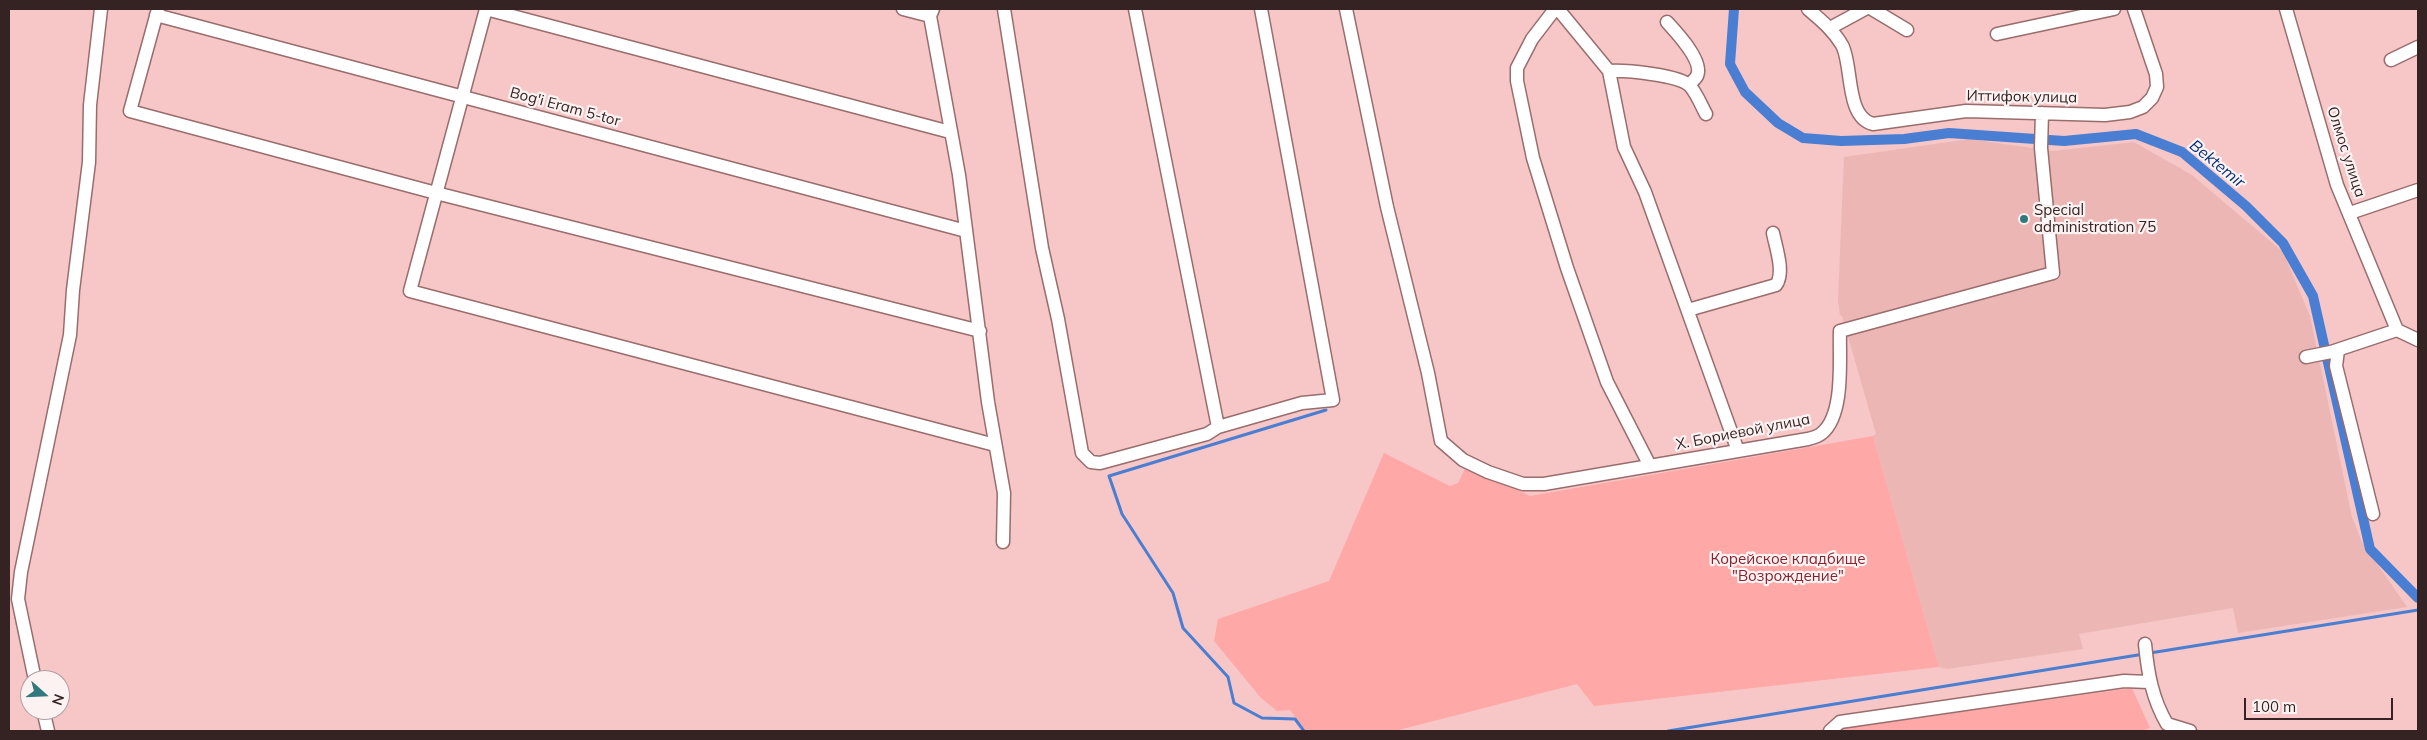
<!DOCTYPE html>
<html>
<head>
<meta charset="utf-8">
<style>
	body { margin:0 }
	#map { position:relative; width:2427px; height:740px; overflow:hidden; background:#f7c6c6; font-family:Mulish,sans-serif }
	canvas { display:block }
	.frame { position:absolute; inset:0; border:10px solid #352323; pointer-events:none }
	.north { position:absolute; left:20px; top:670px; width:50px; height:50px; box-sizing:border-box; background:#fdf2f2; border:1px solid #ad9f9f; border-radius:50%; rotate:110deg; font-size:14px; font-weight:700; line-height:20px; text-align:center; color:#352323 }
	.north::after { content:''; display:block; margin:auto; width:18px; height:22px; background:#307a7d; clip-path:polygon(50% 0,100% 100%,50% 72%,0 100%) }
	.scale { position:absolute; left:2244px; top:698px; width:149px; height:22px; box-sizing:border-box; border:2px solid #352323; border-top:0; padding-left:6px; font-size:15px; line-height:18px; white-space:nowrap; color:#352323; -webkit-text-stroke:4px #fdf2f2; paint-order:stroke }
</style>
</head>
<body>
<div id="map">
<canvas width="2427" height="740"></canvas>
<div class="frame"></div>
<div class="north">N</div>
<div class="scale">100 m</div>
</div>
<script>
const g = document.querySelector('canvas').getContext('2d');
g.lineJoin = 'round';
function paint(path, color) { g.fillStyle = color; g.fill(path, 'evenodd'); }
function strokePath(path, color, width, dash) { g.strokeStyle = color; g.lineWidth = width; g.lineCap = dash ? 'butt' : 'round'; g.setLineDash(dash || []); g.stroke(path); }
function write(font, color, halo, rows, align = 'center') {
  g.font = font + ' Mulish,sans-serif'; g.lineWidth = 4.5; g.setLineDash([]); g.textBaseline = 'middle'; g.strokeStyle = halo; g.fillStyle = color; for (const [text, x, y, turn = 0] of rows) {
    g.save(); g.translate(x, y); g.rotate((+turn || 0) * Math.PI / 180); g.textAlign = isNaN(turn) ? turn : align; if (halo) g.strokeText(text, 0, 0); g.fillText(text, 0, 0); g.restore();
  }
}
paint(new Path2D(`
	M 1969,139 L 2053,151 L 2134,142 L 2192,175 L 2283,252 L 2310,316 L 2352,517 L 2362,542 L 2407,607 L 2238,633 L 2233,608 L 2079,634 L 2083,649 L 1947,669 L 1939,667 L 1873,436 L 1876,434 L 1842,316 L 1840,315 L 1838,300 L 1844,157 Z`), '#ecb6b5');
paint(new Path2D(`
	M 1873,436 L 1939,667 L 1594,706 L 1577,684 L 1395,731 L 1306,731 L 1290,710 L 1277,711 L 1261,698 L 1214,641 L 1218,619 L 1329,581 L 1384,453 L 1450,486 L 1458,483 L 1467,465 L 1530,496 Z
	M 2132,688 L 2150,728 L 2142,731 L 1838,731 L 1839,729 Z`), '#fea8a8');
strokePath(new Path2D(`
	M 2150,653 L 2418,610
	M 1304,731 L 1295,719 L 1262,718 L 1234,703 L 1228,677 L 1183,628 L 1173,593 L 1122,514 L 1109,476 L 1326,410
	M 1668,731 L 2144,654`), '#4a7ed2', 3);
strokePath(new Path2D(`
	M 1734,9 L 1730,64 L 1745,92 L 1778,123 L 1803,138 L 1841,141 L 1904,139 L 1949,133 L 2064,141 L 2136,134 L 2182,152 L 2246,206 L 2283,243 L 2313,296 L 2370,549 L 2418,598`), '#4a7ed2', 10);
const minor = new Path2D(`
	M 158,9 L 130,111 L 436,193 L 980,331
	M 486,9 L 410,291 L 995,445
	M 486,9 L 950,132
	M 903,9 L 930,16
	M 933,9 L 930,16 L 959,175 L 988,402 L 1004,493 L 1003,542
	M 1004,9 L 1042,248 L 1058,319 L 1082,453 L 1091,462 L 1100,463 L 1207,434 L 1218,427 L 1302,403 L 1333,400 L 1261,9
	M 1135,9 L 1218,427
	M 1346,9 L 1387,207 L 1428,373 L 1441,441 L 1463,460 L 1488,472 L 1523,484 L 1544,484 L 1808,439 C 1812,438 1819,436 1822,433 C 1845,414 1839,358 1840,331 L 2053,273 L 2041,148 L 2042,113
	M 1555,9 L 1532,39 L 1517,68 L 1517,81 L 1533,158 L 1567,268 L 1607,382 L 1650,466
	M 1558,9 L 1609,71 L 1624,147 L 1645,192 L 1738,451
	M 1808,9 C 1821,20 1833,30 1842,45 C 1853,65 1845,117 1873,124 L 1966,111 L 2105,115 L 2130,112 L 2143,107 L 2152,98 L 2157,87 L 2156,74 L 2134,9
	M 1872,9 L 1907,30
	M 2286,9 L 2337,185 L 2397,330
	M 156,15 L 966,231
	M 1667,22 C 1676,32 1704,61 1697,76 C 1695,79 1692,82 1689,85
	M 1830,28 L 1865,9
	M 1997,34 L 2114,9
	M 2391,60 L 2418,47
	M 1609,71 C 1625,70 1680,75 1690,86 C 1697,94 1701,105 1706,114
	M 2350,213 L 2418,190
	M 1688,310 L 1776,285 C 1785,273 1776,248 1773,233
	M 2338,350 L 2336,366 L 2373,514
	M 2306,357 L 2331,352 L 2397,330 L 2418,340
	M 2145,644 C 2148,674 2152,698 2167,724 L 2190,731
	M 35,680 L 18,599 L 21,572 L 70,335 L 73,290 L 89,162 L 90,105 L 101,9
	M 43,710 L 48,731
	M 1830,731 L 1840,722 L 2124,681 L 2149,682`);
strokePath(minor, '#996d6d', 15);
strokePath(minor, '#fff', 12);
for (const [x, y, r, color] of [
	[2024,219,5,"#307a7d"]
]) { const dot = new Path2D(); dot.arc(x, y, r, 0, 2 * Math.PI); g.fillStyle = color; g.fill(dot); strokePath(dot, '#fdf2f2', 2); }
write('15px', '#352323', '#fdf2f2', [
	["Иттифок улица",2022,97,1],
	["Bog'i Eram 5-tor",565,107,15],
	["Олмос улица",2346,152,72],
	["Х. Бориевой улица",1743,432,-11]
]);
write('15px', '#352323', '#fdf2f2', [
	["Special",2034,210],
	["administration 75",2034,227]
], 'left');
write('15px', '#87212d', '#fdf2f2', [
	["Корейское кладбище",1788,559],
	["\"Возрождение\"",1788,576]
]);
write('italic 16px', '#002f79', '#fdf2f2', [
	["Bektemir",2217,164,39]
]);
</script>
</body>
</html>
